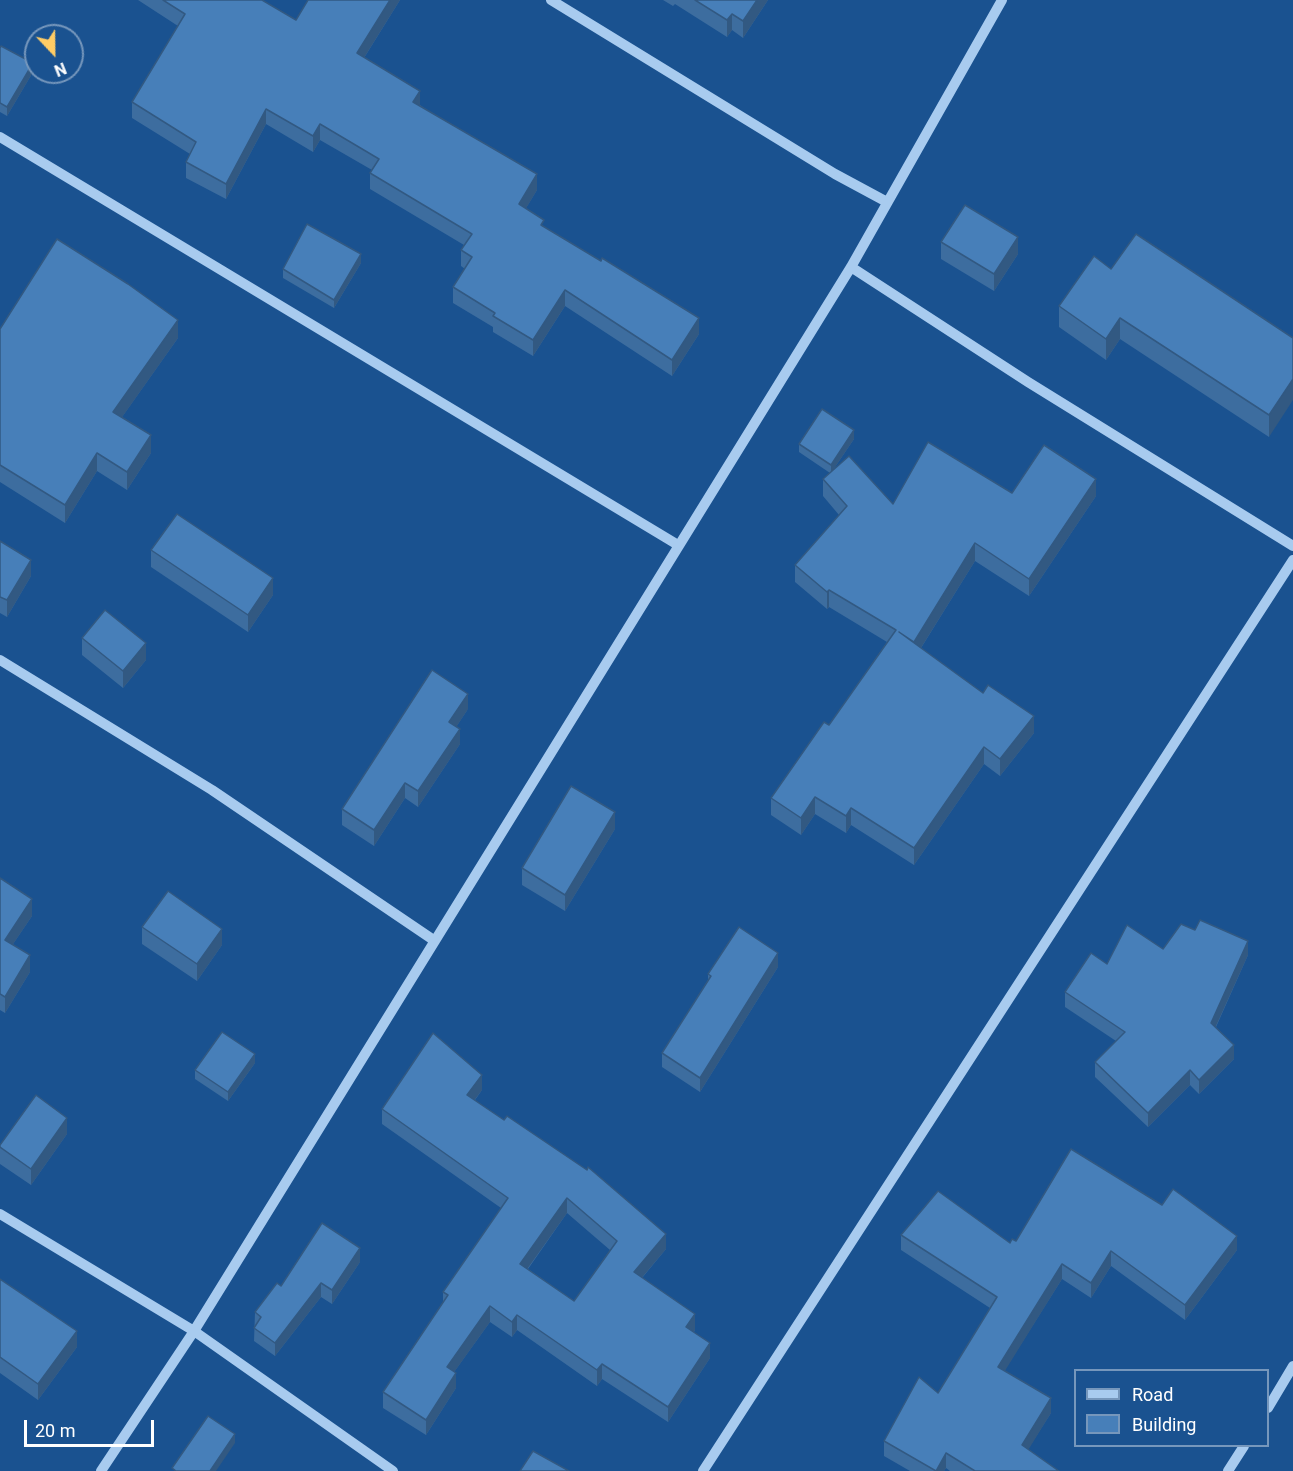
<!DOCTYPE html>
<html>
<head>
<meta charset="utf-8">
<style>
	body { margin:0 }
	#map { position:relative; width:1293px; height:1471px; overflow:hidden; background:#1a5290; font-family:Roboto,sans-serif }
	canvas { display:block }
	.legend { position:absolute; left:1074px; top:1369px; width:195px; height:78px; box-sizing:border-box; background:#1a5290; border:2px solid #7697bc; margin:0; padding:8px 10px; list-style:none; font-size:18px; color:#fff }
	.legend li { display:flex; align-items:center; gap:12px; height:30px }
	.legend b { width:30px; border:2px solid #7697bc }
	.north { position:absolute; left:24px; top:24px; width:60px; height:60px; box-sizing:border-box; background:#1a5290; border:2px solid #7697bc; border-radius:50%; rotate:158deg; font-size:16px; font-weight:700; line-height:24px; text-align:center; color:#fff }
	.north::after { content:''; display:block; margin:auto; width:21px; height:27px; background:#ffcc65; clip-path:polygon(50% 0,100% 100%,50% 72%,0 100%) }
	.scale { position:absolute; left:24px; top:1420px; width:130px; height:27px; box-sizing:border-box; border:3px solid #fff; border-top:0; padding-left:8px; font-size:18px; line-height:21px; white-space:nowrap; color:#fff; -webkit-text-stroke:4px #1a5290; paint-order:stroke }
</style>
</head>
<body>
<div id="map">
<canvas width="1293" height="1471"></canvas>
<ul class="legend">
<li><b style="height:8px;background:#a8cbef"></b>Road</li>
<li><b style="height:16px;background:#477fb9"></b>Building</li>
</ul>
<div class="north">N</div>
<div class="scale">20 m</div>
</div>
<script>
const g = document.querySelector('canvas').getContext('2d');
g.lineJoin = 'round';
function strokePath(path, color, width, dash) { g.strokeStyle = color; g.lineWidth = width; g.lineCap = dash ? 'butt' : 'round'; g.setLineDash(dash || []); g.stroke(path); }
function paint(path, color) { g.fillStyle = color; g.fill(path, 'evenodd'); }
strokePath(new Path2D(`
	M 551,0 L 835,174 L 887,202
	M 0,137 L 678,545
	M 851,267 L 1028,382 L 1293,546
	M 0,660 L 212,790 L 435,941
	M 0,1214 L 194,1331 L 393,1471
	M 1268,1408 L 1293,1366
	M 101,1471 L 194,1331 L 851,267 L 1002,0
	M 703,1471 L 1293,560
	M 1228,1471 L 1244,1446`), '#a8cbef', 10);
paint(new Path2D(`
	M 138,0 L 262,0 L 296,20 L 308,0 L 400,0 L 364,58 L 420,105 L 537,190 L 526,208 L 544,227 L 699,334 L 672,376 L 565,306 L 533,356 L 493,332 L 493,327 L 453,303 L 453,287 L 465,269 L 461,266 L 461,250 L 464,245 L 370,189 L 370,173 L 372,170 L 320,140 L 313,152 L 266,124 L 226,199 L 186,178 L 186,162 L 190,154 L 132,118 L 132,102 L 178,26 Z
	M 663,0 L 768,0 L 743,38 L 732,30 L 727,37 L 675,4 L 673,6 Z
	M 0,48 L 33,72 L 7,116 L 0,112 Z
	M 941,242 L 1018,254 L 994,291 L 941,259 Z
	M 361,263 L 334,308 L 283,278 L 283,269 Z
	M 1111,269 L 1293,338 L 1269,437 L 1120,339 L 1106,360 L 1059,327 L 1059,306 Z
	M 0,329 L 178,338 L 122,417 L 151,453 L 127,490 L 97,471 L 65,523 L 0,482 Z
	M 854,439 L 833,470 L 893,504 L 1012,493 L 1096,496 L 1029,596 L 975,561 L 921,648 L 1034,733 L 1000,776 L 984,764 L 914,865 L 851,825 L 846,833 L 815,814 L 801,835 L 771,815 L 771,798 L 829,725 L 887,642 L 829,607 L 827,609 L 795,582 L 795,565 L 839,515 L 823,496 L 823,479 L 830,473 L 799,452 L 799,444 Z
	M 0,541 L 31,576 L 7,617 L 0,613 Z
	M 151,550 L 273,595 L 248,632 L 151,567 Z
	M 82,638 L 146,660 L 123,688 L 82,655 Z
	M 468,709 L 456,727 L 460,744 L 418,807 L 405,798 L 374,846 L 342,825 L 342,809 Z
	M 615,829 L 565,911 L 522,885 L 522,868 Z
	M 0,878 L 32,916 L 13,944 L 30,972 L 5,1013 L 0,1010 Z
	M 142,927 L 222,945 L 197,981 L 142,944 Z
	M 1163,949 L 1248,955 L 1216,1027 L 1234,1059 L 1199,1094 L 1190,1085 L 1148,1127 L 1095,1077 L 1095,1062 L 1116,1041 L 1065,1007 L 1065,992 L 1107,964 Z
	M 778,967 L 700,1092 L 662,1067 L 662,1053 L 708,980 L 708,974 Z
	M 255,1063 L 228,1101 L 195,1079 L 195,1070 Z
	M 482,1090 L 475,1100 L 666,1249 L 642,1278 L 695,1330 L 694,1332 L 710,1358 L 668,1422 L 602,1379 L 597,1386 L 517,1330 L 512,1337 L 490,1322 L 454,1372 L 456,1388 L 426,1435 L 383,1408 L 383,1392 L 443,1303 L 443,1292 L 501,1208 L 382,1124 L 382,1109 ZM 567,1213 L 610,1250 L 574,1301 L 528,1269 Z
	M 67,1134 L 31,1185 L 0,1164 L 0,1145 Z
	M 901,1235 L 1010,1243 L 1016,1241 L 1237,1250 L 1185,1320 L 1111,1266 L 1091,1298 L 1062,1279 L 1004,1371 L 1051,1413 L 1028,1449 L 1059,1471 L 950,1471 L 946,1468 L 944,1471 L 910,1471 L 884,1456 L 884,1441 L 938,1393 L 990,1308 L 901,1250 Z
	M 360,1262 L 332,1304 L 321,1297 L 275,1356 L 254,1341 L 255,1312 L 281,1286 Z
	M 0,1279 L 77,1347 L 38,1400 L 0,1373 Z`), '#3d6d9f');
paint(new Path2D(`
	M 390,0 L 400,0 L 357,69 L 357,53 Z
	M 757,0 L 768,0 L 743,38 L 743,21 Z
	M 732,14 L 732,30 L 727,37 L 727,20 Z
	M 33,63 L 33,72 L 7,116 L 7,107 Z
	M 420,91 L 420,106 L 413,102 Z
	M 266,109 L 266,124 L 226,199 L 226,184 Z
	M 320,124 L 320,140 L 313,152 L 313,136 Z
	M 537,174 L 537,190 L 519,220 L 519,204 Z
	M 1018,237 L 1018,254 L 994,291 L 994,274 Z
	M 361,254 L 361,263 L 334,308 L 334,300 Z
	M 565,290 L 565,306 L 533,356 L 533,340 Z
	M 699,318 L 699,334 L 672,376 L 672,360 Z
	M 1120,318 L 1120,339 L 1106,360 L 1106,339 Z
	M 178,320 L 178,338 L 113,430 L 113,412 Z
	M 1293,379 L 1293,400 L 1269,437 L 1269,415 Z
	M 854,430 L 854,439 L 831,473 L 831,465 Z
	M 151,435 L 151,453 L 127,490 L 127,472 Z
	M 97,453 L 97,471 L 65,523 L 65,505 Z
	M 1096,479 L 1096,496 L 1029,596 L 1029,579 Z
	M 975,543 L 975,561 L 914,659 L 914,642 Z
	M 31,560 L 31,576 L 7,617 L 7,600 Z
	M 273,578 L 273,595 L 248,632 L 248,615 Z
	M 829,590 L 829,607 L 827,609 L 827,592 Z
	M 146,643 L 146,660 L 123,688 L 123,671 Z
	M 468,694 L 468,709 L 449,738 L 449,722 Z
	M 1034,716 L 1034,733 L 1000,776 L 1000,759 Z
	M 460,729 L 460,744 L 418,807 L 418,791 Z
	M 984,747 L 984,764 L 914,865 L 914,848 Z
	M 405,783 L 405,798 L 374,846 L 374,830 Z
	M 815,797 L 815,814 L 801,835 L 801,818 Z
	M 851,808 L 851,825 L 846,833 L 846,816 Z
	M 615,812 L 615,829 L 565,911 L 565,895 Z
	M 32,899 L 32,916 L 5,956 L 5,940 Z
	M 222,929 L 222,945 L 197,981 L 197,964 Z
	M 1248,941 L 1248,955 L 1211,1037 L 1211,1023 Z
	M 778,953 L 778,967 L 700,1092 L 700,1078 Z
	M 30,955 L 30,972 L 5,1013 L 5,997 Z
	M 1234,1045 L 1234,1059 L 1199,1094 L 1199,1080 Z
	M 255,1054 L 255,1063 L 228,1101 L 228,1092 Z
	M 1190,1070 L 1190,1085 L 1148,1127 L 1148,1113 Z
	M 482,1075 L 482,1090 L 467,1110 L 467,1095 Z
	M 67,1118 L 67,1134 L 31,1185 L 31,1169 Z
	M 567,1198 L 567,1213 L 520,1279 L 520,1264 Z
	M 666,1234 L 666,1249 L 634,1287 L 634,1272 Z
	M 1237,1236 L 1237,1250 L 1185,1320 L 1185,1305 Z
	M 360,1248 L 360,1262 L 332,1304 L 332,1290 Z
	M 1111,1251 L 1111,1266 L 1091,1298 L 1091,1283 Z
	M 1062,1264 L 1062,1279 L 998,1382 L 998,1367 Z
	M 321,1283 L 321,1297 L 275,1356 L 275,1343 Z
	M 490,1306 L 490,1322 L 447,1382 L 447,1367 Z
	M 695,1314 L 695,1330 L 686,1342 L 686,1327 Z
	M 517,1315 L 517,1330 L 512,1337 L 512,1322 Z
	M 77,1331 L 77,1347 L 38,1400 L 38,1384 Z
	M 710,1343 L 710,1358 L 668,1422 L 668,1407 Z
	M 602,1364 L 602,1379 L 597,1386 L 597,1370 Z
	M 456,1373 L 456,1388 L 426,1435 L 426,1420 Z
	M 1051,1398 L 1051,1413 L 1022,1460 L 1022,1445 Z
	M 235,1434 L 235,1443 L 216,1471 L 210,1471 Z
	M 946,1453 L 946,1468 L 944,1471 L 936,1471 Z`), '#325982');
const building = new Path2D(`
	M 163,0 L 262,0 L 296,20 L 308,0 L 390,0 L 357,53 L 420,91 L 413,102 L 537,174 L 519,204 L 544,220 L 541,225 L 601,261 L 602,258 L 699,318 L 672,360 L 565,290 L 533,340 L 493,316 L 495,313 L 453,287 L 472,257 L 461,250 L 472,234 L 370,173 L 379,159 L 320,124 L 313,136 L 266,109 L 226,184 L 186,162 L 196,142 L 132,102 L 185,14 Z
	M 695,0 L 757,0 L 743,21 L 732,14 L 727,20 Z
	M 1,46 L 33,63 L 7,107 L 0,103 L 0,48 Z
	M 965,205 L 1018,237 L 994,274 L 941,242 Z
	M 307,224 L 361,254 L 334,300 L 283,269 Z
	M 1136,234 L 1293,338 L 1293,379 L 1269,415 L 1120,318 L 1106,339 L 1059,306 L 1094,256 L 1111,269 Z
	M 57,239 L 128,284 L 178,320 L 113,412 L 151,435 L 127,472 L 97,453 L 65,505 L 0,465 L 0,329 Z
	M 822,409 L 854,430 L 831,465 L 799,444 Z
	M 928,442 L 1012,493 L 1044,445 L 1096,479 L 1029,579 L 975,543 L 914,642 L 899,632 L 983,693 L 988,685 L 1034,716 L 1000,759 L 984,747 L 914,848 L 851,808 L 846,816 L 815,797 L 801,818 L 771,798 L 824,722 L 829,725 L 896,630 L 829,590 L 827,592 L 795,565 L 847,506 L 823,479 L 849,456 L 893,504 Z
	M 177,514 L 273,578 L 248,615 L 151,550 Z
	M 0,541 L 31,560 L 7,600 L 0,597 Z
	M 105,610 L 146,643 L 123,671 L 82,638 Z
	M 432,670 L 468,694 L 449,722 L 460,729 L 418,791 L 405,783 L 374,830 L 342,809 Z
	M 571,786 L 615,812 L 565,895 L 522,868 Z
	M 0,878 L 32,899 L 5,940 L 30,955 L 5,997 L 0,994 Z
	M 168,891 L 222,929 L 197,964 L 142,927 Z
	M 1200,920 L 1248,941 L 1211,1023 L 1234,1045 L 1199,1080 L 1190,1070 L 1148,1113 L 1095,1062 L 1125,1032 L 1065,992 L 1091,953 L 1107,964 L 1127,925 L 1163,949 L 1181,924 L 1195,930 Z
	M 739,927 L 778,953 L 700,1078 L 662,1053 L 711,976 L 708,974 Z
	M 222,1032 L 255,1054 L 228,1092 L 195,1070 Z
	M 433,1033 L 482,1075 L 467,1095 L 504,1120 L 507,1116 L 587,1170 L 588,1167 L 666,1234 L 634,1272 L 695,1314 L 686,1327 L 710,1343 L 668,1407 L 602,1364 L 597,1370 L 517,1315 L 512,1322 L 490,1306 L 447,1367 L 456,1373 L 426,1420 L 383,1392 L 448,1295 L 443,1292 L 508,1198 L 382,1109 ZM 567,1198 L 617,1241 L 574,1301 L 520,1264 Z
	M 36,1095 L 67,1118 L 31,1169 L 0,1147 L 0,1145 Z
	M 1071,1149 L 1162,1205 L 1173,1189 L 1237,1236 L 1185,1305 L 1111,1251 L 1091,1283 L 1062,1264 L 998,1367 L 1051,1398 L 1022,1445 L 1059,1471 L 975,1471 L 946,1453 L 936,1471 L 884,1441 L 919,1377 L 938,1393 L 997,1297 L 901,1235 L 938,1191 L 1010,1243 L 1012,1239 L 1016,1241 Z
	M 322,1223 L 360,1248 L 332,1290 L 321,1283 L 275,1343 L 254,1328 L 261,1317 L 255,1312 L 277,1283 L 281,1286 Z
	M 0,1279 L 77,1331 L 38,1384 L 0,1357 Z
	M 208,1416 L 235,1434 L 210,1471 L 176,1471 L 172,1468 Z
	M 533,1451 L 569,1471 L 520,1471 Z`);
paint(building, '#477fb9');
strokePath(building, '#325982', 1.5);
</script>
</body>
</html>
